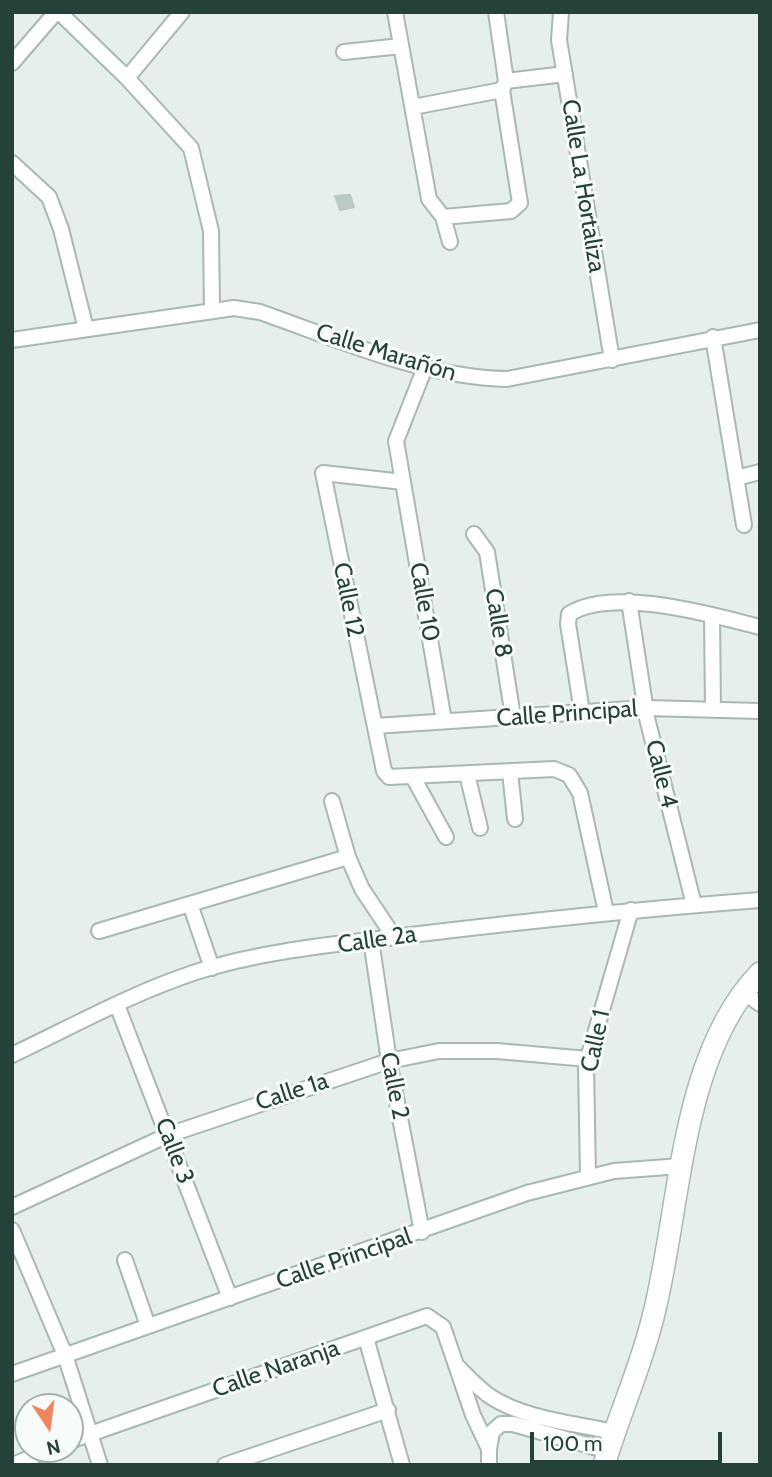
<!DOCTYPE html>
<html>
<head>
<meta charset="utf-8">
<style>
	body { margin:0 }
	#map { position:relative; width:772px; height:1477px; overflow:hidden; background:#e6efeb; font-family:Cabin,sans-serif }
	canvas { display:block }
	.frame { position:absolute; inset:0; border:14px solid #24423a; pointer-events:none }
	.north { position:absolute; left:14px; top:1393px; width:70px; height:70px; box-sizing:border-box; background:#f7fbf9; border:2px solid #a3b1ad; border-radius:50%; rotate:167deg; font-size:19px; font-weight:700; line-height:28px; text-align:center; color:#24423a }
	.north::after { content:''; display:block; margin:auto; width:24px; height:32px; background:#f4845f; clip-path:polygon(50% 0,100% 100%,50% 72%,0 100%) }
	.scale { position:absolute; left:530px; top:1432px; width:192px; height:32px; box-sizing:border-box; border:4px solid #24423a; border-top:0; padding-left:9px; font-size:21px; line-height:24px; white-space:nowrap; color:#24423a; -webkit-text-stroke:5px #f7fbf9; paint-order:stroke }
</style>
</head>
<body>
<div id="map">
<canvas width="772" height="1477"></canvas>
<div class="frame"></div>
<div class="north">N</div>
<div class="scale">100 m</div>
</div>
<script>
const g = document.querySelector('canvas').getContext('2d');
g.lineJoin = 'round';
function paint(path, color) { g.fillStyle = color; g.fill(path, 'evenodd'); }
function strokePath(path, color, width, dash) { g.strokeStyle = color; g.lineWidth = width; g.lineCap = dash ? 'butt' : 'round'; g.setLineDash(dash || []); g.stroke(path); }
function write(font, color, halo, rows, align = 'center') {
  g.font = font + ' Cabin,sans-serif'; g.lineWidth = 6; g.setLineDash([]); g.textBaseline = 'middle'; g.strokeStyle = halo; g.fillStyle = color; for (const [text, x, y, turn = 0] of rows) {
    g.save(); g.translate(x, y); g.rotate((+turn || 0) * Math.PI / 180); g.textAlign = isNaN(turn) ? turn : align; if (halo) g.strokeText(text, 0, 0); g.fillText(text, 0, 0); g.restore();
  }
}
const building = new Path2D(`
	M 350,195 L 354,207 L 340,210 L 335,196 Z`);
paint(building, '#bbcac4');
strokePath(building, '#b8c9c2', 2);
const street = new Path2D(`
	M 59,12 L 127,78 L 191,148 L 211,231 L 212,310
	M 395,12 L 429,199 L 443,217 L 450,242
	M 561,12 L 559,40 L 612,360
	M 344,52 L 401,46
	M 12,63 L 56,12
	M 127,78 L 182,12
	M 506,81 L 565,74
	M 413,107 L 502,90
	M 12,163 L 49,197 L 61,229 L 86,329
	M 443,217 L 511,211 L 520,203 L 502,90 L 506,81 L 496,12
	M 713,337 L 744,525
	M 12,340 L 234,308 L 260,312 C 340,340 420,377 507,379 L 760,330
	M 424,370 L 396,441 L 444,721
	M 736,478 L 760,472
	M 403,482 L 323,473 L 384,771 L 389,777 L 554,769 L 569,775 L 580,793 L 606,912
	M 474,534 L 487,552 L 513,717
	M 629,601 L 647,718 L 694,905
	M 712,615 L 713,709
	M 582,712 L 568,624 L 569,614 C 613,586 712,615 760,627
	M 375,726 L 646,708 L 760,711
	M 510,772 L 515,819
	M 467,774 L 480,828
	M 413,777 L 446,837
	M 332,801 L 348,857
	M 190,904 L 212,968
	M 99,931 L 348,857 L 362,889 L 394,937
	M 371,940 L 389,1061 L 422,1232
	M 742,991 L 760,1004
	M 117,1005 L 230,1298
	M 12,1055 C 73,1026 132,993 196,972 C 264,950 340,944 411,935 C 527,921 643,909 760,900
	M 588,1176 L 586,1065 L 631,910
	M 12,1207 L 168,1135 L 389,1061 L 439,1051 L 497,1051 L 588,1059
	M 12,1230 L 65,1355 L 100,1465
	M 125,1260 L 148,1326
	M 366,1338 L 402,1465
	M 458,1367 C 468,1377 479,1389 491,1397 C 525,1419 574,1423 613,1432
	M 12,1374 L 527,1193 L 614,1171 L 681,1166
	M 70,1441 L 427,1316 L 443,1327 L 473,1415 L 489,1449 L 489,1465
	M 489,1449 L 492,1432 L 501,1424 L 513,1424 L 608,1451
	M 13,1465 L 51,1449
	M 225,1465 L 388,1410`);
const secondary = new Path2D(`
	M 604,1465 C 619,1414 642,1365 654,1313 C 681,1206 680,1056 760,973`);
strokePath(street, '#a8b8b2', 18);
strokePath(secondary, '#a4bbb3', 24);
strokePath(street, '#fff', 14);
strokePath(secondary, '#fff', 21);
write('24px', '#24423a', '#f7fbf9', [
	["Calle La Hortaliza",583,186,81],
	["Calle Marañón",386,353,17],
	["Calle 12",348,600,79],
	["Calle 10",424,602,80],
	["Calle 8",498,623,81],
	["Calle Principal",567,714,-4],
	["Calle 4",661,774,76],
	["Calle 2a",377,940,-8],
	["Calle 1",596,1041,-78],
	["Calle 2",394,1086,79],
	["Calle 1a",292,1092,-18],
	["Calle 3",174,1151,69],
	["Calle Principal",344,1259,-19],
	["Calle Naranja",276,1369,-19]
]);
</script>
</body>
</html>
